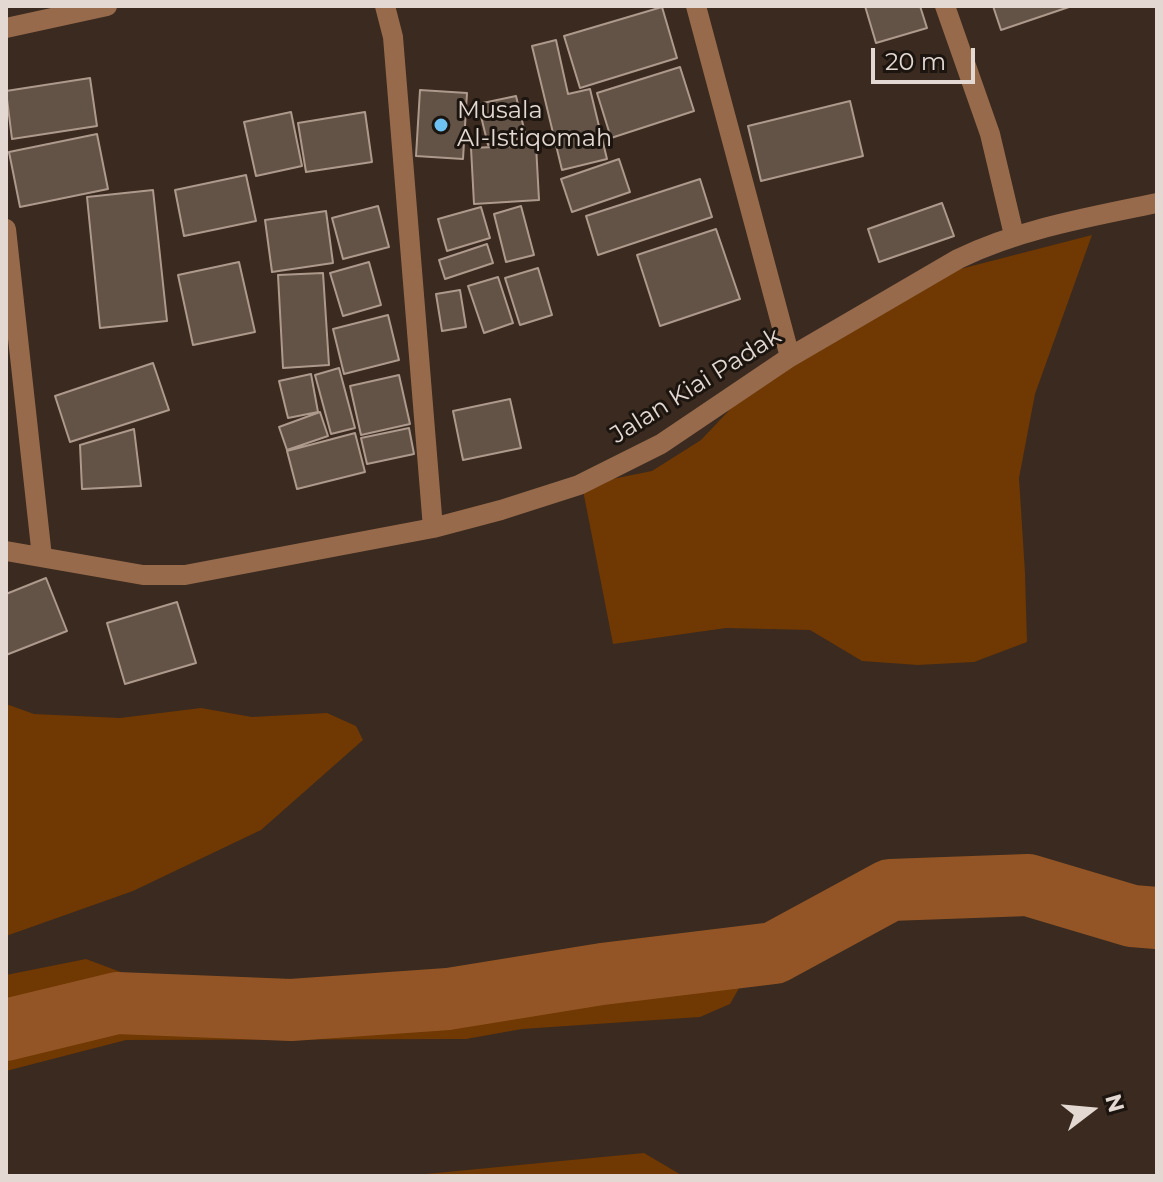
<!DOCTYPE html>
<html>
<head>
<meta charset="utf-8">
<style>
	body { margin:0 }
	#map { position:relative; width:1163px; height:1182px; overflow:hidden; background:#3a2a1f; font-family:Montserrat,sans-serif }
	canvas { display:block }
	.frame { position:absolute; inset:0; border:8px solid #e4d9d2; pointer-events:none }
	.north { position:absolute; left:1051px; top:1070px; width:80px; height:80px; -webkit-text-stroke:6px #1b140f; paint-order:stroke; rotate:74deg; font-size:22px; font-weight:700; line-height:32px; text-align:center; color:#e4d9d2 }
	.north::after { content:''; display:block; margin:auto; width:28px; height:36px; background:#e4d9d2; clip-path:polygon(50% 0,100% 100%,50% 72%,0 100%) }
	.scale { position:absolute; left:871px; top:48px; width:104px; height:36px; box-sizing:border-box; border:4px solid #e4d9d2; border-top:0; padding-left:10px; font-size:24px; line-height:28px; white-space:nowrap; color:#e4d9d2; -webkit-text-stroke:6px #1b140f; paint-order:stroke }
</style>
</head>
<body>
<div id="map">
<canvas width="1163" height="1182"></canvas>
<div class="frame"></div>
<div class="north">N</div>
<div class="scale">20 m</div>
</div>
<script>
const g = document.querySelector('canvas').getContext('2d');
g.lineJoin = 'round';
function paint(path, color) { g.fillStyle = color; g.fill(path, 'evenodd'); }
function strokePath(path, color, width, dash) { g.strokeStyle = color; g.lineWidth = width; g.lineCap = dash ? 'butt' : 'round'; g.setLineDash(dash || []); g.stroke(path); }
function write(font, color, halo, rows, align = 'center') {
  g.font = font + ' Montserrat,sans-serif'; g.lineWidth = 6; g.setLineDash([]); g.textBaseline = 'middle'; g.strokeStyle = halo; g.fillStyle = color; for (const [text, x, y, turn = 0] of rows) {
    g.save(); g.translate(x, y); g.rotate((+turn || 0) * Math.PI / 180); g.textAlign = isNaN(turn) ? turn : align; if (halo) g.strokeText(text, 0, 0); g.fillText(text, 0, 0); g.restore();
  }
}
paint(new Path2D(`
	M 1092,235 L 1035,394 L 1019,478 L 1025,573 L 1027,642 L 974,662 L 918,665 L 862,661 L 810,630 L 726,628 L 613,644 L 582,485 L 652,471 L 701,440 L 738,401 L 933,276 Z
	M 6,704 L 34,714 L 120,718 L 201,708 L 252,717 L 327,713 L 356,726 L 363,740 L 261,830 L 133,891 L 6,936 Z
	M 659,953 L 746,976 L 730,1004 L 700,1017 L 522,1029 L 466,1039 L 126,1040 L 6,1071 L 6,975 L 86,959 L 166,989 L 257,993 L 454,981 Z
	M 644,1153 L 683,1176 L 405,1176 Z`), '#703802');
strokePath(new Path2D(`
	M 6,1030 L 117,1003 L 291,1010 L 448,999 L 602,974 L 774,953 L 890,890 L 1028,885 L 1132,916 L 1157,918`), '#935525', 62);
const building = new Path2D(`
	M 865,6 L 920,6 L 927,28 L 876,43 Z
	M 993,6 L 1069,6 L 1069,7 L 1001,30 Z
	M 662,7 L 677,58 L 580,88 L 564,36 Z
	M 556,40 L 568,94 L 590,89 L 607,159 L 562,170 L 532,46 Z
	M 680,67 L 694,111 L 611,138 L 597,93 Z
	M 90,78 L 97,126 L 12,139 L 6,91 Z
	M 420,90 L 467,93 L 463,159 L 416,156 Z
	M 516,96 L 526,137 L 488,145 L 478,104 Z
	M 850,101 L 863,156 L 761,181 L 748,126 Z
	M 291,112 L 302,166 L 256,176 L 244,122 Z
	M 365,112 L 372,162 L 306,172 L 298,123 Z
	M 97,134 L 108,189 L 20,207 L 9,152 Z
	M 536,145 L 539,200 L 474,204 L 471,148 Z
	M 619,159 L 630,192 L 572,212 L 561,179 Z
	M 246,175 L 256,221 L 184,236 L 175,190 Z
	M 700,179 L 712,217 L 598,255 L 586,216 Z
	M 153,190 L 167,321 L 100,328 L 87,197 Z
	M 942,203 L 954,236 L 879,262 L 868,229 Z
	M 378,206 L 389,247 L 343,259 L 332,218 Z
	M 521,206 L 534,255 L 506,262 L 494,214 Z
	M 481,207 L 490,238 L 447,251 L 438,219 Z
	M 326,211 L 333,263 L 272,272 L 265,220 Z
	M 716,229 L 740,299 L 660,326 L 637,255 Z
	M 487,244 L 493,263 L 445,279 L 439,260 Z
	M 239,262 L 255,332 L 193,345 L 178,275 Z
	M 369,262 L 381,305 L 343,316 L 330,273 Z
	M 538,268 L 552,315 L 520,325 L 505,278 Z
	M 323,273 L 329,365 L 283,368 L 278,275 Z
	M 498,277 L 513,323 L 484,333 L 468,286 Z
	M 460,290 L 466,327 L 442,331 L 436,294 Z
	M 388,315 L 399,360 L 344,374 L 333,329 Z
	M 153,363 L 169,410 L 70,442 L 55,396 Z
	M 339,368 L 355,428 L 331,434 L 315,375 Z
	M 311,374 L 318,412 L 288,418 L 279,381 Z
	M 399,375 L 410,424 L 361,435 L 350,386 Z
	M 510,399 L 521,448 L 463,460 L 453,411 Z
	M 320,412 L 328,436 L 287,450 L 279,427 Z
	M 409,428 L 414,454 L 367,464 L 361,438 Z
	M 134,429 L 141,486 L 82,489 L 80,445 Z
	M 355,433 L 365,472 L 297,489 L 287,451 Z
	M 46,578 L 67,631 L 6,655 L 6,594 Z
	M 177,602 L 196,663 L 125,684 L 107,623 Z`);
paint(building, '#635246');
strokePath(building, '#ae9a8d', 2);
strokePath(new Path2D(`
	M 385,6 L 393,37 L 433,528
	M 696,6 L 790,357
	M 945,6 L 990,134 L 1014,235
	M 6,28 L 107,6
	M 6,229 L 42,557
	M 6,551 L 143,575 L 185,575 L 433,528 L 501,510 L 579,485 L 661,444 L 790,357 L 958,259 C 1020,229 1089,217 1157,203`), '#976a4b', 20);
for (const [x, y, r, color] of [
	[441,125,8,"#6dc2f3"]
]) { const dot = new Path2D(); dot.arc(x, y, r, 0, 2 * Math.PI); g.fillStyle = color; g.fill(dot); strokePath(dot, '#1b140f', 3); }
write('24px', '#e4d9d2', '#1b140f', [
	["Musala",457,111],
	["Al-Istiqomah",457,139]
], 'left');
write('24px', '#e4d9d2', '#1b140f', [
	["Jalan Kiai Padak",696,386,-32]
]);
</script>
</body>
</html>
